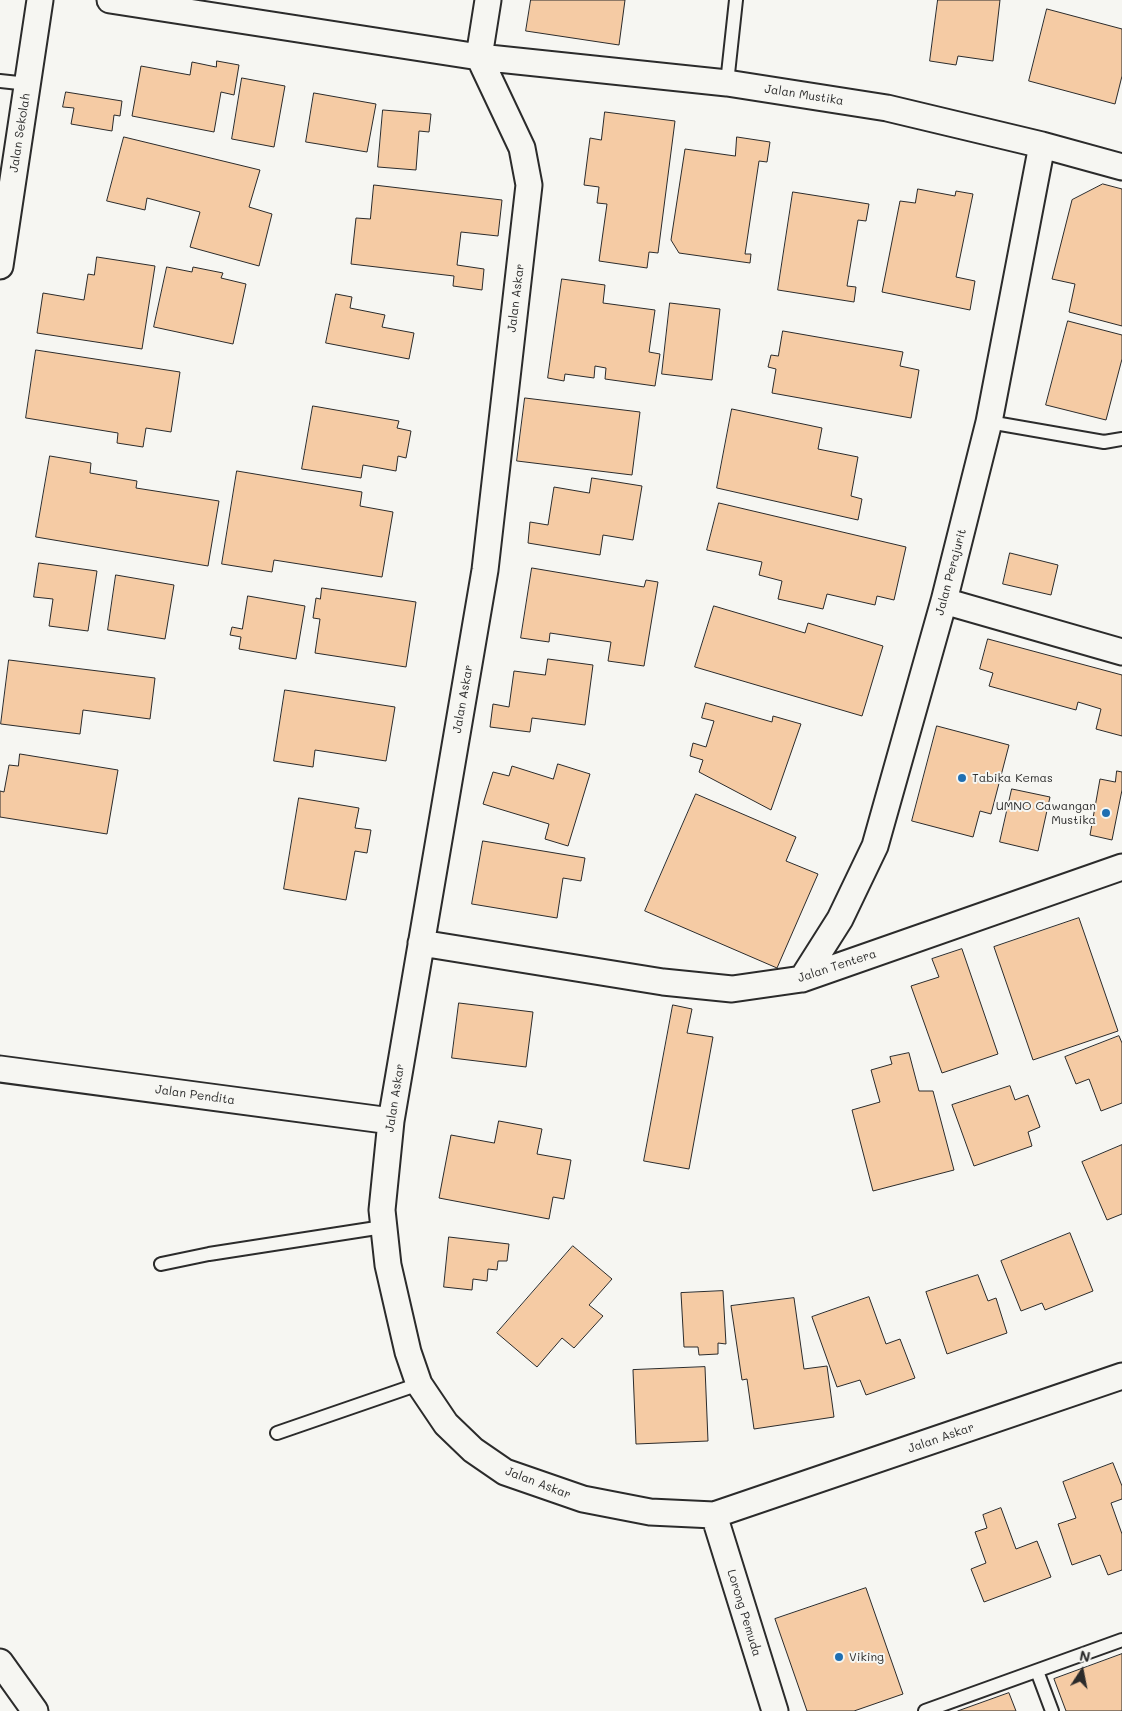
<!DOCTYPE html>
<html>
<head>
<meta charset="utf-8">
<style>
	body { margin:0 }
	#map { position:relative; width:1122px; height:1711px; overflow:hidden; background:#f6f6f2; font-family:Mali,sans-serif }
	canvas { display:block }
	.north { position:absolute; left:1057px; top:1646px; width:50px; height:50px; -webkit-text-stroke:4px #f6f6f2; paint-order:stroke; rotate:11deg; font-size:14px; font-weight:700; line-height:20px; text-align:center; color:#2b2b2b }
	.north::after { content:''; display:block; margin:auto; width:18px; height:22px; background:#2b2b2b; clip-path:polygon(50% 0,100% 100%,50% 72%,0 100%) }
</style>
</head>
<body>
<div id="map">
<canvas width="1122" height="1711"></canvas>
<div class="north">N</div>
</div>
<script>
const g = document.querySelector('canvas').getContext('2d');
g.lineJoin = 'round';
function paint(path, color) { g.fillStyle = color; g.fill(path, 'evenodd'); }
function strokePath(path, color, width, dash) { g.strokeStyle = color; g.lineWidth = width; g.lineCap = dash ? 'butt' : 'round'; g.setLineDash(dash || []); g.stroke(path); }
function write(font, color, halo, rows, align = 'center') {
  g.font = font + ' Mali,sans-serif'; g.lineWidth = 4; g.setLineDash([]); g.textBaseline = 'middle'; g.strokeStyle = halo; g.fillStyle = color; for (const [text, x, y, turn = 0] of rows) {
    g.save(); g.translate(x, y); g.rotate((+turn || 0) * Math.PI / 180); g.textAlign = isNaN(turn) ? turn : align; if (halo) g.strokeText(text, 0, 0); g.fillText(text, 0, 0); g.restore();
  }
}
const building = new Path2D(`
	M 531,0 L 625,0 L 619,45 L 526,31 Z
	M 938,0 L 1000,0 L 993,61 L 958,56 L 956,65 L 930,61 Z
	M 1047,9 L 1122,29 L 1122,76 L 1115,104 L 1029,81 Z
	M 217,61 L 239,65 L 234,95 L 221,92 L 214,132 L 132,116 L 141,66 L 190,75 L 192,62 L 216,67 Z
	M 242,78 L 285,86 L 274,147 L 232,139 Z
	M 66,92 L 122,101 L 120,116 L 114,115 L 112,131 L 71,124 L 74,108 L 63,107 Z
	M 314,93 L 376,104 L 367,152 L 306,142 Z
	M 383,110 L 431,114 L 429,132 L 419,131 L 416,170 L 378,167 Z
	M 605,112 L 675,121 L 658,253 L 649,252 L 647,268 L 599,261 L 607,204 L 597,203 L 599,187 L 584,185 L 590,138 L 601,140 Z
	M 124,137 L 260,170 L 249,207 L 272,214 L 259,266 L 190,247 L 200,212 L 147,198 L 145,210 L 107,201 Z
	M 737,137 L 770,142 L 767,162 L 759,161 L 745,254 L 751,254 L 750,263 L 679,253 L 671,240 L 685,149 L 735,156 Z
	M 1103,184 L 1122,189 L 1122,326 L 1069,312 L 1075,284 L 1052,279 L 1072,200 Z
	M 374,185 L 502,200 L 498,236 L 461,232 L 457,265 L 484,269 L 482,290 L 453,286 L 454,276 L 351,264 L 356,218 L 370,219 Z
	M 918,189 L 955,196 L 956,191 L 973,194 L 956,277 L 975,281 L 970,310 L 882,292 L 900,201 L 915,203 Z
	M 793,192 L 869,204 L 866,221 L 858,220 L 847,286 L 856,287 L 854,302 L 778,290 Z
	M 97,257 L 155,266 L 142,349 L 37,333 L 43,293 L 84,300 L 88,274 L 94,275 Z
	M 167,267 L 192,272 L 193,267 L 223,273 L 221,278 L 246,284 L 233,344 L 154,327 Z
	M 562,279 L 605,285 L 603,303 L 655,310 L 649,352 L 660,354 L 655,386 L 605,379 L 606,368 L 595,366 L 594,378 L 565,374 L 564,381 L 548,378 Z
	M 336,294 L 352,297 L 350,308 L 385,315 L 382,327 L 414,333 L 409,359 L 326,343 Z
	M 670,303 L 720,309 L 712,380 L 662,374 Z
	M 1068,321 L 1122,335 L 1122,359 L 1106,420 L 1046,405 Z
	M 783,331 L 903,352 L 900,366 L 919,370 L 911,418 L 772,393 L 776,369 L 768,367 L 771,355 L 778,356 Z
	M 36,350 L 180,372 L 171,432 L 146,428 L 143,447 L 117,443 L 118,433 L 26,418 Z
	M 525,398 L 640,412 L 632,475 L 517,461 Z
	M 313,406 L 399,421 L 397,428 L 411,431 L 406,458 L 398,456 L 396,471 L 363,465 L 361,478 L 302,469 Z
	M 732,409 L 822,428 L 818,449 L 858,457 L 851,496 L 862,499 L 858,520 L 717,488 Z
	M 50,456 L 91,463 L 90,473 L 137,481 L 136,488 L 219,501 L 208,566 L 36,537 Z
	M 237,471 L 362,492 L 360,506 L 393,512 L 382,577 L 274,560 L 272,572 L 222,564 Z
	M 592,478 L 642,486 L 633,540 L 603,535 L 600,555 L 528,543 L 530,522 L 548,525 L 554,487 L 589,493 Z
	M 719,503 L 906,547 L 894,600 L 877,596 L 875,605 L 827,594 L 823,609 L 778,599 L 782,581 L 759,575 L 762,562 L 707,550 Z
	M 1010,553 L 1058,565 L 1051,595 L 1003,584 Z
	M 39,563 L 97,571 L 88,631 L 49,626 L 53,599 L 34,597 Z
	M 532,568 L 644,587 L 646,580 L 658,582 L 644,666 L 608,661 L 611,642 L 550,633 L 549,642 L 521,638 Z
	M 116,575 L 174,585 L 165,639 L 108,630 Z
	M 322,588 L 416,602 L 406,667 L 315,653 L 320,619 L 313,618 L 316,598 L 320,599 Z
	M 248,596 L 305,606 L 296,659 L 239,649 L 241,637 L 230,635 L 232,627 L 242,629 Z
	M 714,606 L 805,633 L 808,623 L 883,646 L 862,716 L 695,667 Z
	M 988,639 L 1122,675 L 1122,736 L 1096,729 L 1101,709 L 1078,702 L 1076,710 L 989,686 L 993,673 L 980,669 Z
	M 548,659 L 593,665 L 585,725 L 532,718 L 530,732 L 490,727 L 493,704 L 509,707 L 514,671 L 545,675 Z
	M 9,660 L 155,678 L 150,719 L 83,710 L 80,734 L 1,724 Z
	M 285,690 L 395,707 L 386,761 L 315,750 L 313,767 L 274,761 Z
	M 706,703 L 772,722 L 773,716 L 801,724 L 771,810 L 699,772 L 703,760 L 690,756 L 693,743 L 706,747 L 714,721 L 702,718 Z
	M 937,726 L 1009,745 L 991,814 L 980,811 L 973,837 L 912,821 Z
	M 20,754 L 118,770 L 107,834 L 0,817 L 0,791 L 4,792 L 9,765 L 18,766 Z
	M 558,764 L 590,774 L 568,846 L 545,839 L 549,824 L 483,804 L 493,772 L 509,776 L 512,766 L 553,779 Z
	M 1117,771 L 1122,772 L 1122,790 L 1112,840 L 1090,835 L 1100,779 L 1115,782 Z
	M 1012,789 L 1050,797 L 1038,851 L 1000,842 Z
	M 696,794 L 796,837 L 786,861 L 818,874 L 777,968 L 645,911 Z
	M 299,798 L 359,808 L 355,828 L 371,830 L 367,853 L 355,851 L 346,900 L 284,889 Z
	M 483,841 L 585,858 L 581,881 L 563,878 L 557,918 L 472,904 Z
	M 1079,918 L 1118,1031 L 1033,1060 L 994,947 Z
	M 962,949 L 998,1054 L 942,1073 L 911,986 L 939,977 L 932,959 Z
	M 459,1003 L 533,1012 L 526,1067 L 452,1058 Z
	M 673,1005 L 692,1009 L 687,1033 L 713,1037 L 689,1169 L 644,1161 Z
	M 1119,1036 L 1122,1043 L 1122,1103 L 1101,1111 L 1089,1079 L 1076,1084 L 1065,1057 Z
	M 909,1053 L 919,1091 L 933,1091 L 954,1170 L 873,1191 L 852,1110 L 880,1102 L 871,1070 L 892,1064 L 890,1057 Z
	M 1010,1086 L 1015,1100 L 1028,1095 L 1040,1127 L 1028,1132 L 1032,1146 L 974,1166 L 952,1105 Z
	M 499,1121 L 542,1129 L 537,1154 L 571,1160 L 564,1199 L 553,1197 L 549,1219 L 439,1198 L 451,1135 L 494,1143 Z
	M 1122,1145 L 1122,1214 L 1107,1220 L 1082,1162 Z
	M 1070,1233 L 1093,1291 L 1045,1310 L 1042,1303 L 1021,1311 L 1001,1261 Z
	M 449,1237 L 509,1244 L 507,1261 L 498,1261 L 497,1270 L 488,1269 L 487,1281 L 473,1279 L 472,1290 L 444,1287 Z
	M 573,1246 L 612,1279 L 589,1305 L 603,1316 L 574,1348 L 562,1338 L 537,1367 L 497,1333 Z
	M 978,1275 L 988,1301 L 996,1298 L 1007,1333 L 947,1354 L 926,1292 Z
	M 723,1291 L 726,1344 L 718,1343 L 718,1354 L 699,1355 L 698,1347 L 684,1347 L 681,1293 Z
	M 869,1297 L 886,1344 L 900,1339 L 915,1378 L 866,1395 L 860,1380 L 837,1387 L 812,1317 Z
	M 794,1298 L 804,1369 L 827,1366 L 834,1417 L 754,1429 L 747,1379 L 742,1380 L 731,1306 Z
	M 705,1367 L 708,1441 L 636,1444 L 633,1370 Z
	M 1113,1463 L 1122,1486 L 1122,1499 L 1111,1503 L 1122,1534 L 1122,1570 L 1108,1575 L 1100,1555 L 1072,1565 L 1058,1524 L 1076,1518 L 1063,1482 Z
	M 1001,1508 L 1016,1549 L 1037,1541 L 1051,1577 L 984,1602 L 971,1569 L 986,1563 L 975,1532 L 987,1528 L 983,1515 Z
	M 866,1588 L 903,1694 L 854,1711 L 807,1711 L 775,1619 Z
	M 1122,1654 L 1122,1711 L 1066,1711 L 1054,1679 Z
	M 1009,1693 L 1016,1711 L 958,1711 Z`);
paint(building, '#f5cba4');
strokePath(building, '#2b2b2b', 1);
const lane = new Path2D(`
	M 0,81 L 28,84
	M 727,83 L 736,0
	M 989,422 L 1104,442 L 1122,439
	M 161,1264 L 209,1254 L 383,1227
	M 277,1433 L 419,1384
	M 1037,1671 L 1052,1711
	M 925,1711 L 1122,1640`);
const street = new Path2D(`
	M 110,0 L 479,57 L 727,83 L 887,108 L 1042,145 L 1122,167
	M 488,0 L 479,57 L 522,148 L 529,185 L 485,570 L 391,1121 L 382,1210 L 388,1265 L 408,1352 L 419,1384 L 446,1424 L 473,1450 L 505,1472 L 583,1499 L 650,1512 L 714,1515 L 1122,1376
	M 0,266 L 40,0
	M 944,601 L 1122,652
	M 421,943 L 663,982 L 732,989 L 802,979 L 1122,867
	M 802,979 L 840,919 L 875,846 L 944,601 L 989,422 L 1042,145
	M 0,1069 L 391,1121
	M 714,1515 L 775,1711
	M 0,1662 L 35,1711`);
strokePath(lane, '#2b2b2b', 16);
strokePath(street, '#2b2b2b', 29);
strokePath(lane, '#f6f6f2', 12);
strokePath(street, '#f6f6f2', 25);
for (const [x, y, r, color] of [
	[962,778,5,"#1f6fb2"],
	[1106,813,5,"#1f6fb2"],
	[839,1657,5,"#1f6fb2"]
]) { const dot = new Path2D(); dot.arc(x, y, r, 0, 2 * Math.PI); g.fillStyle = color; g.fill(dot); strokePath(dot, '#f6f6f2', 2); }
write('12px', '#2b2b2b', '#f6f6f2', [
	["Jalan Mustika",804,95,9],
	["Jalan Sekolah",20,133,-81],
	["Jalan Askar",516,298,-83],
	["Jalan Perajurit",951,572,-75],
	["Jalan Askar",463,699,-80],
	["Jalan Tentera",837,966,-18],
	["Jalan Pendita",195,1095,8],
	["Jalan Askar",395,1098,-81],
	["Jalan Askar",941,1438,-19],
	["Jalan Askar",538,1483,21],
	["Lorong Pemuda",744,1613,73]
]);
write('12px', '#2b2b2b', '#f6f6f2', [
	["Tabika Kemas",972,778],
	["UMNO Cawangan",1096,806,"right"],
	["Mustika",1096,820,"right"],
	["Viking",849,1657]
], 'left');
</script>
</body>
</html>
